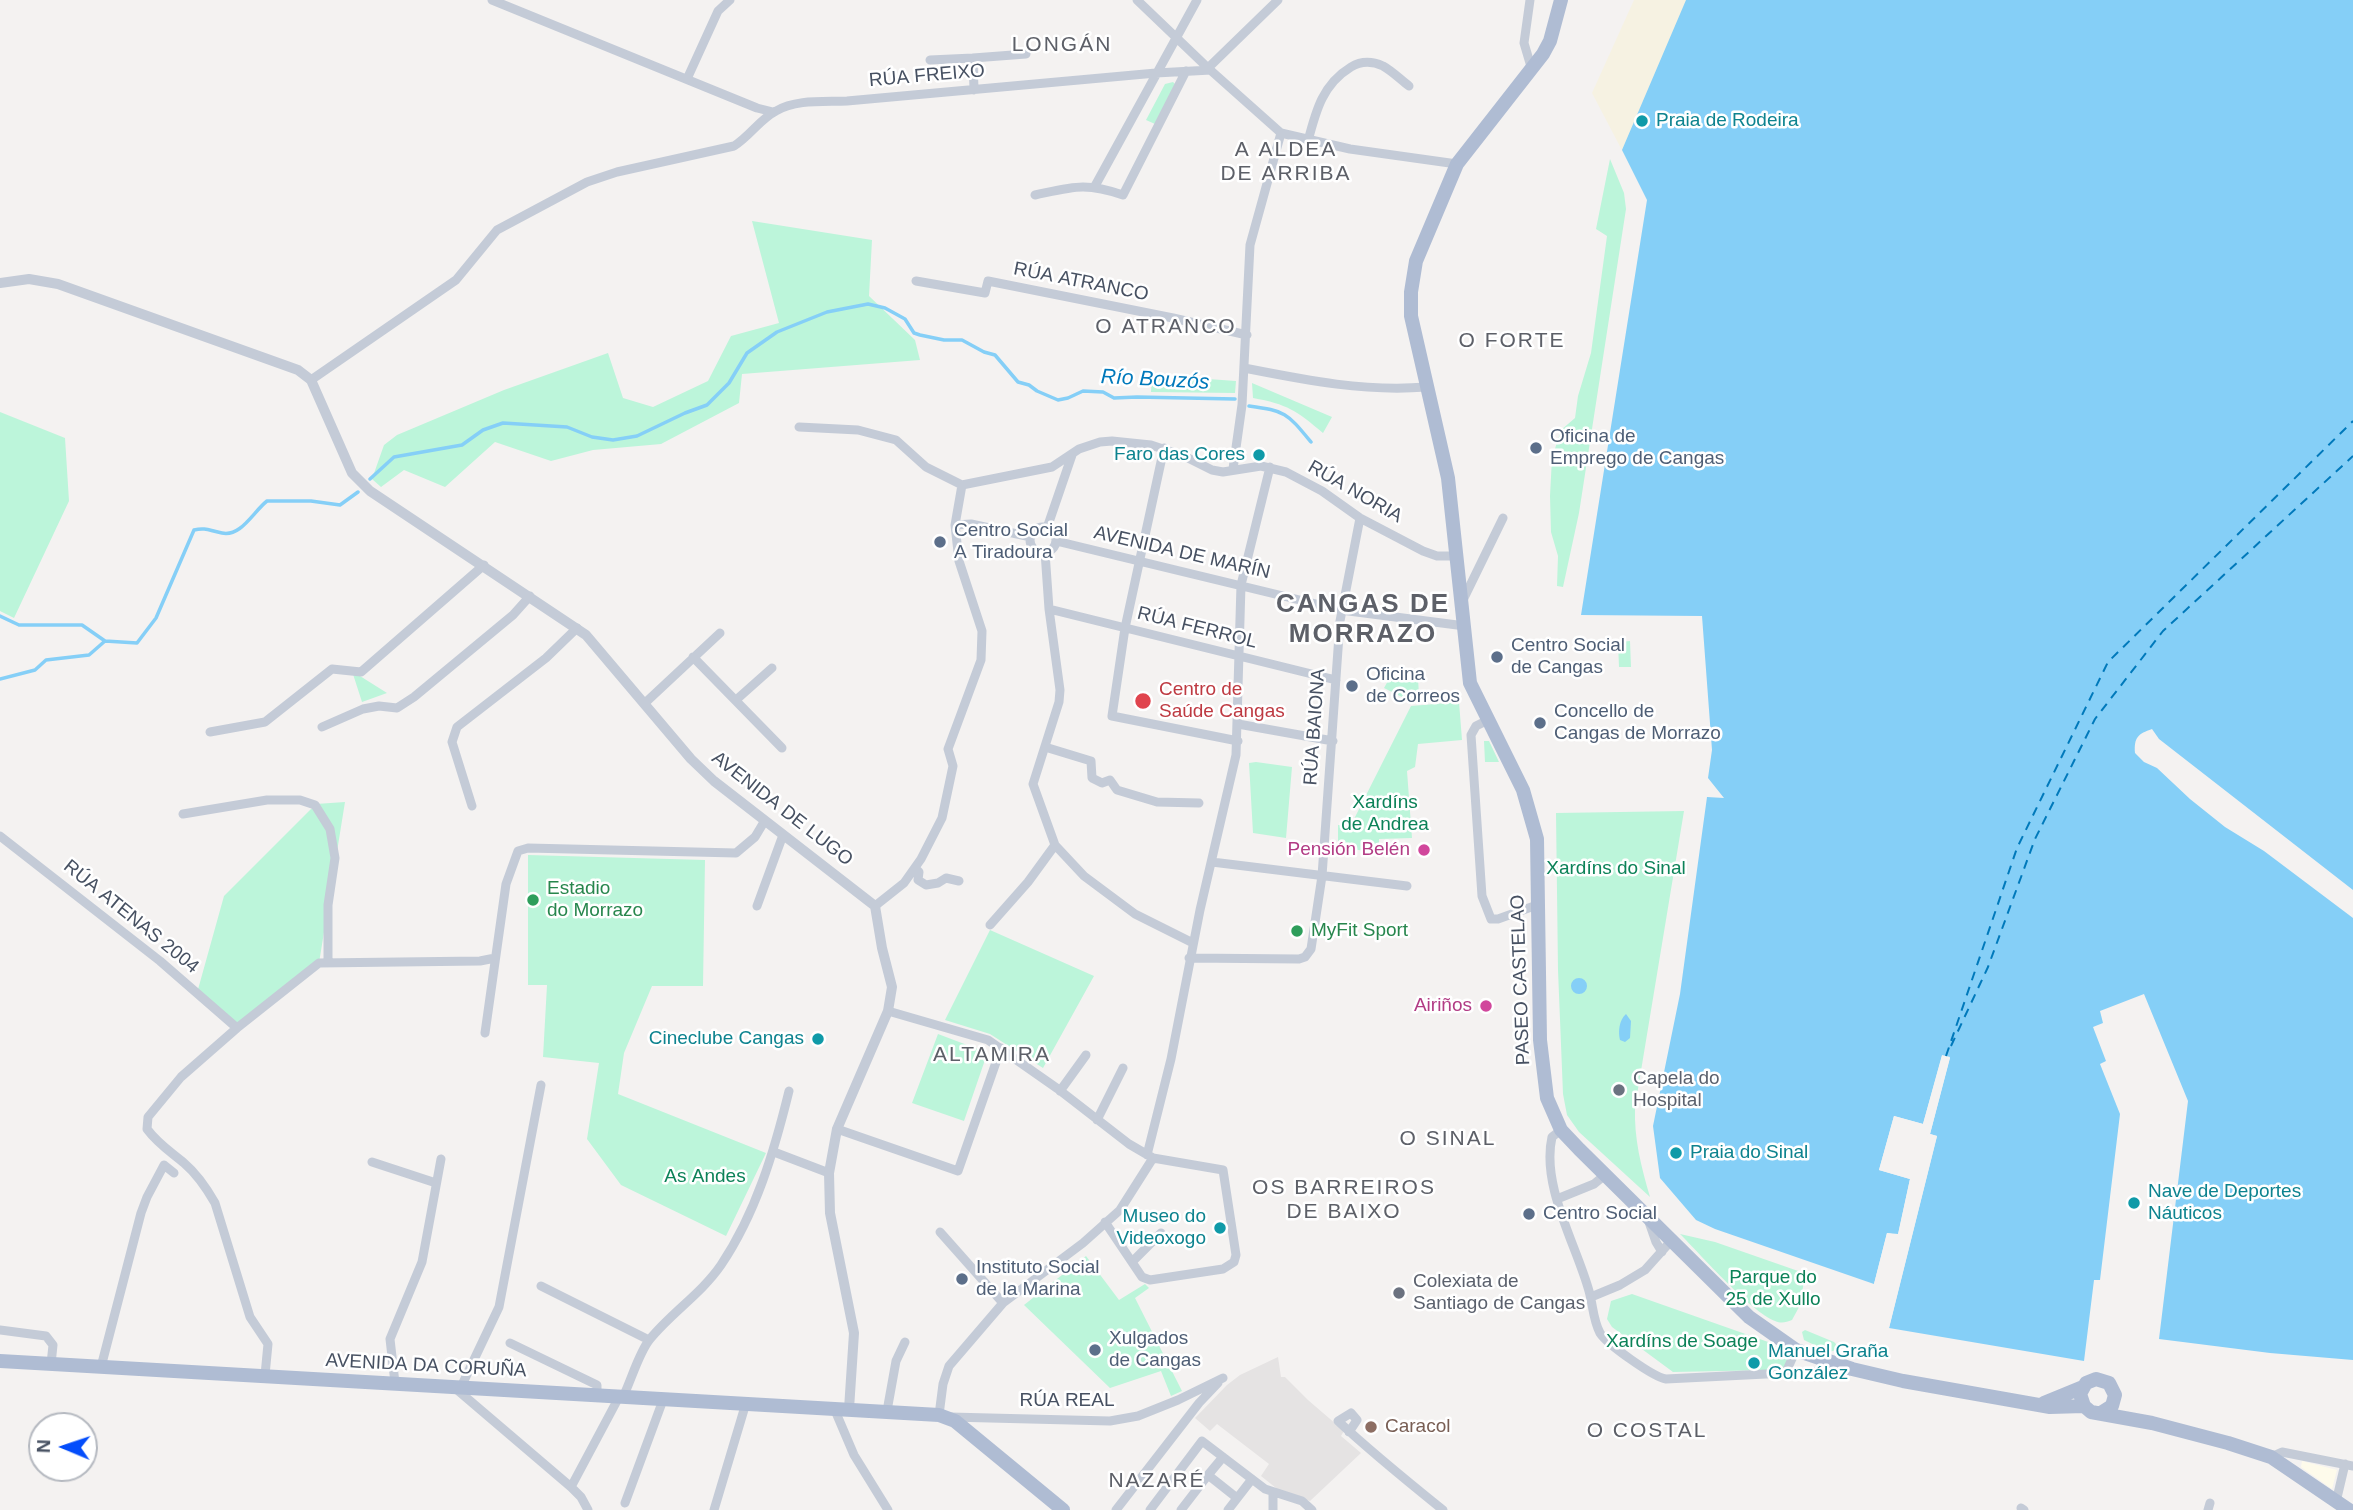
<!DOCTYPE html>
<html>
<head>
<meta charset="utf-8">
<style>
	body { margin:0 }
	#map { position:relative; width:2353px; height:1510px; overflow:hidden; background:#f4f2f1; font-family:Helvetica,sans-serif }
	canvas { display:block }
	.north { position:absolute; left:28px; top:1412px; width:70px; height:70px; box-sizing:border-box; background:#fff; border:2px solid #b5b9c0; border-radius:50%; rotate:272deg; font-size:19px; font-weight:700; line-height:28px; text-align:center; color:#475162 }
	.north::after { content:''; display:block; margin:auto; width:24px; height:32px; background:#044dfb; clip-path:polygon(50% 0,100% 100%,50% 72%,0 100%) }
</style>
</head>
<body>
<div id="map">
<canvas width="2353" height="1510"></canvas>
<div class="north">N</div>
</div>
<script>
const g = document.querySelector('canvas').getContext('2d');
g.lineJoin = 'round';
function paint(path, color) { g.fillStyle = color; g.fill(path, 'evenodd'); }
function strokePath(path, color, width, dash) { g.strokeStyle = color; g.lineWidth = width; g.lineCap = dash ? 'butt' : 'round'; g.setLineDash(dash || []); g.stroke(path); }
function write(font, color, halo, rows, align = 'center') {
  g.font = font + ' Helvetica,sans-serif'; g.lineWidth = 5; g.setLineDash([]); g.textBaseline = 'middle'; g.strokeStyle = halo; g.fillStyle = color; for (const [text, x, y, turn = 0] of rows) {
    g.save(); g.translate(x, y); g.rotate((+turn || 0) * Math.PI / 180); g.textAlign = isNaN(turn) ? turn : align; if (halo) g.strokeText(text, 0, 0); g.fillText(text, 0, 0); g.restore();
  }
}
paint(new Path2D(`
	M 2302,1461 L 2337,1470 L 2332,1489 L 2301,1467 Z`), '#fefbeb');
paint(new Path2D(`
	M 1278,1357 L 1281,1377 L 1285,1377 L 1308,1400 L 1344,1431 L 1341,1436 L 1361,1453 L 1310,1501 L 1281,1492 L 1261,1476 L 1269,1464 L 1217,1424 L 1210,1431 L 1195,1418 L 1227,1385 L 1240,1375 Z`), '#e5e3e3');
paint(new Path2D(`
	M 1173,82 L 1175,84 L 1155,124 L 1146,120 L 1165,84 Z
	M 1610,159 L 1624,193 L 1626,209 L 1579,513 L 1563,587 L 1557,586 L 1558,556 L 1551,532 L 1550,496 L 1552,458 L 1561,430 L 1575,418 L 1578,396 L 1591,353 L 1607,236 L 1596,229 Z
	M 752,221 L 872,240 L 869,296 L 915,340 L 920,360 L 742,374 L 739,403 L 661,444 L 593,450 L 551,461 L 495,442 L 445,487 L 404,470 L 381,487 L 372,479 L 384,445 L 397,435 L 504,390 L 608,353 L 623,398 L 653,407 L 708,381 L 731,336 L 779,323 Z
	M 1152,375 L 1236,381 L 1235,393 L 1151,392 Z
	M 1252,383 L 1332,417 L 1323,433 C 1297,411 1287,404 1253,398 Z
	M 0,412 L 65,438 L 69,501 L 14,618 L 0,611 Z
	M 1630,641 L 1631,667 L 1619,667 L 1618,642 Z
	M 352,671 L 387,693 L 362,702 Z
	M 1418,678 L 1419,696 L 1402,697 L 1384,688 L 1389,679 Z
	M 1459,702 L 1462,740 L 1418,744 L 1415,767 L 1407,771 L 1412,838 L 1379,839 L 1379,853 L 1338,847 L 1338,825 L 1351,825 L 1411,706 Z
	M 1484,741 L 1489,741 L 1499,762 L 1485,762 Z
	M 1256,762 L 1292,767 L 1286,838 L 1253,833 L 1249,763 Z
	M 345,802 L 319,963 L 237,1028 L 197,993 L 224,896 L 316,804 Z
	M 1684,811 L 1635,1107 C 1634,1139 1641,1166 1650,1197 L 1579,1132 L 1567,1115 L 1563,1094 L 1558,970 L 1556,813 Z
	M 528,855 L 705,860 L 703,986 L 652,986 L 624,1053 L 618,1094 L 766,1153 L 726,1236 L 621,1185 L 587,1139 L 599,1063 L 543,1057 L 547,985 L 528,985 Z
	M 990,930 L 1094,976 L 1043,1068 L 990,1034 L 945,1020 Z
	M 938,1034 L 983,1051 L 987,1054 L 964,1121 L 912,1103 Z
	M 1680,1234 L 1715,1242 L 1801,1272 L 1805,1275 L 1802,1293 L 1804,1298 L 1792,1320 C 1786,1322 1782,1324 1775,1321 C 1751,1312 1701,1255 1680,1234 Z
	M 1086,1256 L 1119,1300 L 1145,1284 L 1149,1288 L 1135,1298 L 1182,1391 L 1171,1396 L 1161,1371 L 1110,1388 L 1024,1305 Z
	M 1632,1294 L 1771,1343 C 1781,1350 1793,1355 1784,1368 L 1772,1370 L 1673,1372 L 1612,1327 L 1607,1319 L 1611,1301 Z
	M 1805,1330 L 1834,1342 L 1837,1345 L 1836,1350 L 1829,1352 L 1804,1340 L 1802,1332 Z`), '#bcf5da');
paint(new Path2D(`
	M 1634,0 L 1720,0 L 1637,179 L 1592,93 Z`), '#f6f2e2');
paint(new Path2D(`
	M 1686,0 L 2353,0 L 2353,890 L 2159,739 L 2152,729 C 2138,734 2134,737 2135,753 L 2144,762 L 2157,768 L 2190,799 L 2225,827 L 2264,851 L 2353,918 L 2353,1360 L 2270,1353 L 2159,1339 L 2188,1101 L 2144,994 L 2100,1011 L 2103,1023 L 2093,1027 L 2106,1061 L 2100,1064 L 2120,1114 L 2100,1280 L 2094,1280 L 2084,1361 L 1889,1328 L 1937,1136 L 1930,1134 L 1950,1058 L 1942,1056 L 1923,1124 L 1894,1116 L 1879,1170 L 1910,1179 L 1898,1235 L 1887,1233 L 1874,1284 L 1715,1229 L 1696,1220 L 1660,1178 L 1653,1126 L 1680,994 L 1707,797 L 1724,798 L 1708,778 L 1712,750 L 1702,616 L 1581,615 L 1647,200 L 1622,150 Z
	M1571 986a8 8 0 1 1 16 0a8 8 0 1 1-16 0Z
	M 1626,1014 L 1631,1021 L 1630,1038 L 1625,1042 L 1620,1040 C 1618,1032 1619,1020 1626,1014 Z`), '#85cff7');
paint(new Path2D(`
	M 1942,1055 L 1950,1057 L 1930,1134 L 1937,1136 L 1889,1328 L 1887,1322 L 1933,1139 L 1928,1137 L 1926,1134 L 1945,1060 L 1926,1126 L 1922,1128 L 1896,1120 L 1883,1168 L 1911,1175 L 1914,1179 L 1901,1236 L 1898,1238 L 1889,1237 L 1875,1288 L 1874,1284 L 1887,1233 L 1898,1234 L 1910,1179 L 1879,1170 L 1894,1116 L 1923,1124 Z`), '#f4f2f1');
strokePath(new Path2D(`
	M 1249,406 C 1286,411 1287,413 1311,442
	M 370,479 L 394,457 L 462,445 L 483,430 L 503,423 L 567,427 L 592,437 L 613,440 L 637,436 L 685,413 L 707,405 L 729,383 L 747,353 L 777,332 L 827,312 L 868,304 L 885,308 L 905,319 L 914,333 L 920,335 L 944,340 L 962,340 L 984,352 L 995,355 L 1018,382 L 1029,385 L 1037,391 L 1058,400 L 1068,398 L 1083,391 L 1103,392 L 1114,398 L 1137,397 L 1235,399
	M 0,616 L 19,625 L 82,625 L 105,641
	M 0,679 L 35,670 L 46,660 L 89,655 L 105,641 L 137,643 L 156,618 L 194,530 C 206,527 210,531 222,533 C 241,537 253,512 267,501 L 311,501 L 340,505 L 358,492`), '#85cff7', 3.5);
strokePath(new Path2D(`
	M 1951,1046 L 1988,967 L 2035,839 L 2095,719 L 2163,631 L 2353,456
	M 1946,1056 L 2017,848 L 2108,662 L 2353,421`), '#0079bb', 2, [9, 7]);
strokePath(new Path2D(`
	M 492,0 L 757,108 L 773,112
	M 1137,0 L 1208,68 L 1281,133 L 1350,149 L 1457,164
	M 1530,0 L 1524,43 L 1532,70
	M 930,60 L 973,58
	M 1208,68 L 1278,0
	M 687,79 L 718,11 L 730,0
	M 974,90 L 973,58 L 1026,54
	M 1308,141 C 1316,110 1323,84 1351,67 C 1361,61 1372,61 1383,66 C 1392,71 1400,79 1409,86
	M 1095,186 L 1197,0
	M 1035,195 C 1073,187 1085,182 1123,195 L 1186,71
	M 916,281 L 985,293 L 988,281 L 1173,318 L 1247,335
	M 1244,368 C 1305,380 1364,392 1426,387
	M 311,380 L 456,280 L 497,230 L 587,182 L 617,172 L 734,146 C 750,136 760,119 776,111 C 796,99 824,102 847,101 L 1156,73 L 1211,70
	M 799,427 L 858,430 L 896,440 L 926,467 L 962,485
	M 1164,448 L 1125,628 L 1112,716 L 1238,741
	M 1233,469 L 1242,405 L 1250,245 L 1281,133
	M 962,485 L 1052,467 L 1079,449 L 1100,442 L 1112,441 L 1151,445 L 1184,456 L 1212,470 L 1223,472 L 1261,466 L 1286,472 L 1322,491 L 1360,518 L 1423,551 L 1437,556 L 1457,556
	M 955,525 L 971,524 L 1031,537
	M1030 540a13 13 0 1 1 26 0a13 13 0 1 1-26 0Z
	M 1047,528 L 1072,455
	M 1056,541 L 1341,610 L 1465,626
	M 1045,552 L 1049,609 L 1060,690 L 1059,702 L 1033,784 L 1055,845 L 1084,876 L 1135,914 L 1193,943
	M 1463,600 L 1503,518
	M 1049,609 L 1336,680
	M 693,657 L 782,748
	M 736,700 L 772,668
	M 645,703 L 720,633
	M 1488,720 L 1476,726 L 1471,735 L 1482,896 L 1491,919 L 1498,919 L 1537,905
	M 1238,724 L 1333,741
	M 322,727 L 363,709 L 379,706 L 397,708 L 414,697 L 513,615 L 530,596
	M 210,732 L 265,722 L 332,669 L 361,672 L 484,565
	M 1045,747 L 1091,761 L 1092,778 L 1102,783 L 1110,780 L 1117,790 L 1157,802 L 1199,803
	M 472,806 L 452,742 L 457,727 L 546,658 L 577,628
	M 183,814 L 267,800 L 300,800 L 315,805 L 330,829 L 335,858 L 328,905 L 328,963
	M 0,836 L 160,961 L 237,1028
	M 1212,862 L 1407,886
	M 915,868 L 919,872 L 918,880 L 926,885 L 938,883 L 946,878 L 959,881
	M 757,906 L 783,835
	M 875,906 L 904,883 L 921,859 L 942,818 L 953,766 L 948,749 L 981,660 L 982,631 L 959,561 L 955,525 L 962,485
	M 990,925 L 1028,882 L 1055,845
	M 1189,958 L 1299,959 L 1305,957 L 1311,949 L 1322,876 L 1340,621 L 1360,518
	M 888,1011 L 988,1040 L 1058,1089 L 1129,1144 L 1153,1158 L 1223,1170 L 1236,1255 L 1234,1262 L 1223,1269 L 1150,1280 L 1142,1277 L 1105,1222
	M 485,1033 L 506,884 L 518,851 L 528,848 L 736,853 L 755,837 L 764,822
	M 1060,1091 L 1086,1055
	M 1097,1120 L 1123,1068
	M 837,1129 L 958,1171 L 1001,1048
	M 1561,1130 L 1552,1137 C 1541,1186 1576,1244 1589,1291 C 1593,1305 1593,1320 1600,1333 C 1607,1344 1653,1377 1666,1379 L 1846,1370
	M 774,1152 L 829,1173
	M 1147,1155 L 1171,1059 L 1200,910 L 1236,755 L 1241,585 L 1270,467
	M 372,1162 L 436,1183
	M 1557,1199 L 1594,1184 L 1605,1175
	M 1649,1222 L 1656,1242 L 1662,1252
	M 940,1232 L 1003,1303
	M 1132,1262 L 1161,1233
	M 541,1286 L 649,1340
	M 1591,1297 L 1620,1285 L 1645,1270 L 1671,1241
	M 0,1330 L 46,1336 L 53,1345 L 51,1364
	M 510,1343 L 597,1385 L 597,1396
	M 101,1367 L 141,1213 L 147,1197 L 164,1165 L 174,1173
	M 1786,1372 L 1796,1350
	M 265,1375 L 268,1344 L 250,1317 L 215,1203 C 207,1189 197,1174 184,1163 C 171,1152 158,1144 147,1129 L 148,1117 L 181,1077 L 237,1028 L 319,963 L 480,961 L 495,958
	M 395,1383 L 390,1339 L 422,1262 L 441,1159
	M 461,1387 L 499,1307 L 541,1085
	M 455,1388 L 571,1487 L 581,1497 L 588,1510
	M 623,1397 C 631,1381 639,1352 650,1339 C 672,1312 701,1294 721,1265 C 756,1213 774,1152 789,1091
	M 834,1408 L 854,1455 L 888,1510
	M 887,1411 L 896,1361 L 905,1342
	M 939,1415 L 943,1384 L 949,1366 L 1003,1303 L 1083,1243 L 1120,1210 L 1153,1158
	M 950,1417 L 1110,1421 L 1138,1416 L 1178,1400 L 1223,1378
	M 1349,1432 L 1357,1420 L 1351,1413 L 1338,1421 C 1371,1452 1407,1481 1443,1510
	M 2271,1457 L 2282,1452 L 2353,1466
	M 1208,1475 L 1223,1457
	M 571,1487 L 619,1397
	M 1273,1492 L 1273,1510
	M 2336,1502 L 2345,1464
	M 625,1503 L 663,1400
	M 2021,1508 L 2024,1510
	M 714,1510 L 746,1403
	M 1116,1510 L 1199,1403 L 1218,1383
	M 1150,1510 L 1202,1441 L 1265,1489 L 1302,1501 L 1312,1510
	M 1181,1510 L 1208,1475 L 1237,1498
	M 1228,1510 L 1252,1479
	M 2208,1510 L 2210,1503`), '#c4cbd7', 9);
strokePath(new Path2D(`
	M 0,283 L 29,279 L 58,284 L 298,370 L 311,380 L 352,473 L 370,491 L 586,635 L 691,759 L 714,781 L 875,906 L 882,948 L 892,987 L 888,1011 L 837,1129 L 829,1173 L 830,1213 L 854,1333 L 849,1409`), '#c4cbd7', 10);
strokePath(new Path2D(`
	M 1561,0 L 1550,41 L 1543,54 L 1457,164 L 1416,261 L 1411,292 L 1411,316 L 1448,478 L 1470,683 L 1523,790 L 1537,839 L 1540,1040 L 1547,1098 L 1561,1130 L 1579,1149 L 1749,1317 L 1796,1350 L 1852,1369 L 1903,1381 L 2050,1407 L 2084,1406
	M 0,1361 L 939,1415 L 955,1421 L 1063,1510
	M 2044,1403 L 2083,1387
	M 2101,1413 L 2112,1406 L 2115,1395 L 2109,1383 L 2096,1379 L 2086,1383 L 2080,1394 L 2084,1406 L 2091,1412 L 2152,1423 L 2228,1443 L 2271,1457 L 2349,1510`), '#afbcd3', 14);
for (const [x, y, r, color] of [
	[1642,121,7,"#0f9aa8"],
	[1536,448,7,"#5c6f8a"],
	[1259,455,7,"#0f9aa8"],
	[940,542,7,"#5c6f8a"],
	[1497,657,7,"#5c6f8a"],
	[1352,686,7,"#5c6f8a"],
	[1143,701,9,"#e0444e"],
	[1540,723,7,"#5c6f8a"],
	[1424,850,7,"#d1479c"],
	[533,900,7,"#2e9e5b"],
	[1297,931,7,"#2e9e5b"],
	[1486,1006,7,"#d1479c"],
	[818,1039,7,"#0f9aa8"],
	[1619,1090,7,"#6b7280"],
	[1676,1153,7,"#0f9aa8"],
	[2134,1203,7,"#0f9aa8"],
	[1529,1214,7,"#5c6f8a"],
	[1220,1228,7,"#0f9aa8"],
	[962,1279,7,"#5c6f8a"],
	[1399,1293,7,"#6b7280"],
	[1095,1350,7,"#5c6f8a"],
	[1754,1363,7,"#0f9aa8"],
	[1371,1427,7,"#8d6e63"]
]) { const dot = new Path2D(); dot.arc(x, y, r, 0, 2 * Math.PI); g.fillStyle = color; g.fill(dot); strokePath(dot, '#fff', 2.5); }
write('19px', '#475162', '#fff', [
	["RÚA FREIXO",927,76,-5],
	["RÚA ATRANCO",1081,282,11],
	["RÚA NORIA",1355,492,30],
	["AVENIDA DE MARÍN",1182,553,13],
	["RÚA FERROL",1197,628,14],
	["RÚA BAIONA",1315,727,-86],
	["AVENIDA DE LUGO",782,809,38],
	["RÚA ATENAS 2004",131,917,39],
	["PASEO CASTELAO",1521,980,-92],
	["AVENIDA DA CORUÑA",426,1366,3],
	["RÚA REAL",1067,1401]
]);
write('19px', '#0d838f', '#fff', [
	["Praia de Rodeira",1656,121],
	["Faro das Cores",1245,455,"right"],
	["Cineclube Cangas",804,1039,"right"],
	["Praia do Sinal",1690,1153],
	["Nave de Deportes",2148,1192],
	["Náuticos",2148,1214],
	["Museo do",1206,1217,"right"],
	["Videoxogo",1206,1239,"right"],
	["Manuel Graña",1768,1352],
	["González",1768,1374]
], 'left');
write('19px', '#4e5e75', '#fff', [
	["Oficina de",1550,437],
	["Emprego de Cangas",1550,459],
	["Centro Social",954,531],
	["A Tiradoura",954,553],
	["Centro Social",1511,646],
	["de Cangas",1511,668],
	["Oficina",1366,675],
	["de Correos",1366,697],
	["Concello de",1554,712],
	["Cangas de Morrazo",1554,734],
	["Centro Social",1543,1214],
	["Instituto Social",976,1268],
	["de la Marina",976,1290],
	["Xulgados",1109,1339],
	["de Cangas",1109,1361]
], 'left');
write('19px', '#be3a42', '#fff', [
	["Centro de",1159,690],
	["Saúde Cangas",1159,712]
], 'left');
write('19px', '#0c8258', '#fff', [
	["Xardíns",1385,803],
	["de Andrea",1385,825],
	["Xardíns do Sinal",1616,869],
	["As Andes",705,1177],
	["Parque do",1773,1278],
	["25 de Xullo",1773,1300],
	["Xardíns de Soage",1682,1342]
]);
write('19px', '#b23c85', '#fff', [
	["Pensión Belén",1410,850],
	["Airiños",1472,1006]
], 'right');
write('19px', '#27864d', '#fff', [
	["Estadio",547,889],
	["do Morrazo",547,911],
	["MyFit Sport",1311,931]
], 'left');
write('19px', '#5b616d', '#fff', [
	["Capela do",1633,1079],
	["Hospital",1633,1101],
	["Colexiata de",1413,1282],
	["Santiago de Cangas",1413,1304]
], 'left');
write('19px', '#785e54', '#fff', [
	["Caracol",1385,1427]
], 'left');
g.letterSpacing = '2px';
write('21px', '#5d6068', '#fff', [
	["LONGÁN",1062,45],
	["A ALDEA",1286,150],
	["DE ARRIBA",1286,174],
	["O ATRANCO",1166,327],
	["O FORTE",1512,341],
	["ALTAMIRA",992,1055],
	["O SINAL",1448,1139],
	["OS BARREIROS",1344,1188],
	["DE BAIXO",1344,1212],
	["O COSTAL",1647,1431],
	["NAZARÉ",1157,1481]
]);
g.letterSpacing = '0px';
write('italic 21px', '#0079bb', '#fff', [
	["Río Bouzós",1155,380,3]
]);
g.letterSpacing = '2px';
write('bold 26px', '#5d6068', '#fff', [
	["CANGAS DE",1363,605],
	["MORRAZO",1363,635]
]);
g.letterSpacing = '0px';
</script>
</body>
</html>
